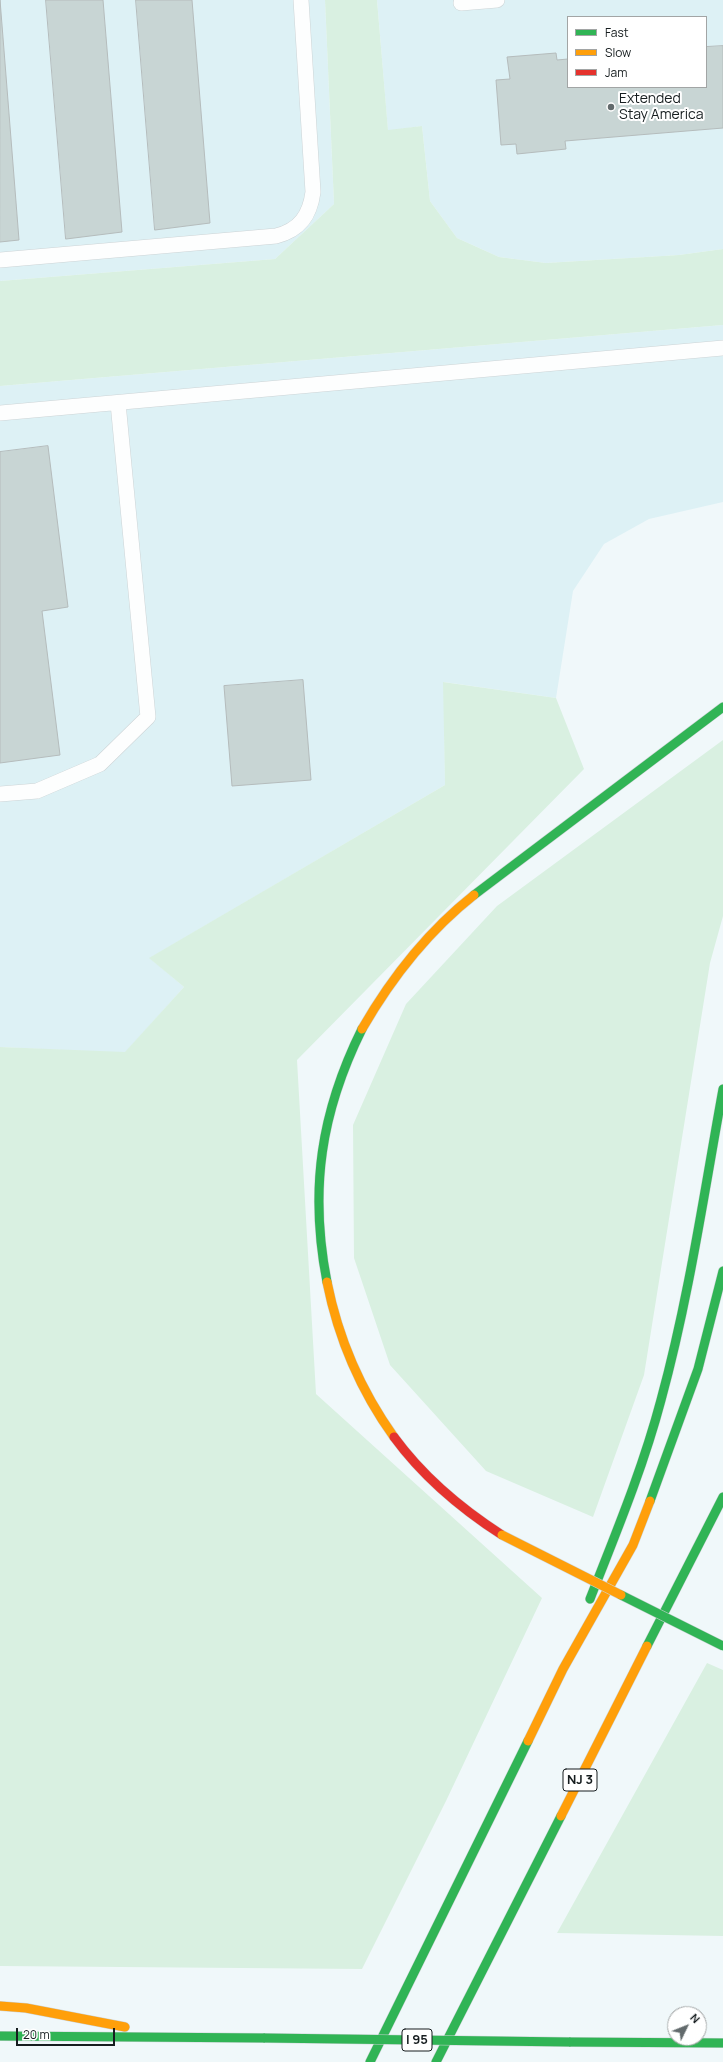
<!DOCTYPE html>
<html>
<head>
<meta charset="utf-8">
<style>
	body { margin:0 }
	#map { position:relative; width:723px; height:2062px; overflow:hidden; background:#f0f8fa; font-family:Manrope,sans-serif }
	canvas { display:block }
	.legend { position:absolute; left:567px; top:16px; width:140px; height:72px; box-sizing:border-box; background:#fff; border:1px solid #a2a5a5; margin:0; padding:5px 7px; list-style:none; font-size:12px; color:#161d1f }
	.legend li { display:flex; align-items:center; gap:8px; height:20px }
	.legend b { width:20px; border:1px solid #a2a5a5 }
	.north { position:absolute; left:667px; top:2006px; width:40px; height:40px; box-sizing:border-box; background:#fff; border:1px solid #a2a5a5; border-radius:50%; rotate:47deg; font-size:11px; font-weight:700; line-height:16px; text-align:center; color:#161d1f }
	.north::after { content:''; display:block; margin:auto; width:14px; height:18px; background:#626a6c; clip-path:polygon(50% 0,100% 100%,50% 72%,0 100%) }
	.scale { position:absolute; left:16px; top:2028px; width:99px; height:18px; box-sizing:border-box; border:2px solid #161d1f; border-top:0; padding-left:5px; font-size:12px; line-height:14px; white-space:nowrap; color:#161d1f; -webkit-text-stroke:3px #fff; paint-order:stroke }
</style>
</head>
<body>
<div id="map">
<canvas width="723" height="2062"></canvas>
<ul class="legend">
<li><b style="height:5px;background:#30b455"></b>Fast</li>
<li><b style="height:5px;background:#ff9f0a"></b>Slow</li>
<li><b style="height:5px;background:#e5322d"></b>Jam</li>
</ul>
<div class="north">N</div>
<div class="scale">20 m</div>
</div>
<script>
const g = document.querySelector('canvas').getContext('2d');
g.lineJoin = 'round';
function paint(path, color) { g.fillStyle = color; g.fill(path, 'evenodd'); }
function strokePath(path, color, width, dash) { g.strokeStyle = color; g.lineWidth = width; g.lineCap = dash ? 'butt' : 'round'; g.setLineDash(dash || []); g.stroke(path); }
function write(font, color, halo, rows, align = 'center') {
  g.font = font + ' Manrope,sans-serif'; g.lineWidth = 4; g.setLineDash([]); g.textBaseline = 'middle'; g.strokeStyle = halo; g.fillStyle = color; for (const [text, x, y, turn = 0] of rows) {
    g.save(); g.translate(x, y); g.rotate((+turn || 0) * Math.PI / 180); g.textAlign = isNaN(turn) ? turn : align; if (halo) g.strokeText(text, 0, 0); g.fillText(text, 0, 0); g.restore();
  }
}
paint(new Path2D(`
	M 0,0 L 325,0 L 334,204 L 275,259 L 0,281 Z
	M 377,0 L 723,0 L 723,249 L 679,255 L 546,263 L 499,257 L 457,238 L 430,201 L 422,126 L 388,131 ZM 568,17 L 706,17 L 706,87 L 568,87 Z
	M 723,325 L 723,502 L 649,519 L 604,544 L 573,591 L 556,698 L 444,682 L 445,785 L 150,958 L 184,987 L 125,1053 L 0,1047 L 0,386 Z`), '#ddf1f5');
paint(new Path2D(`
	M 325,0 L 377,0 L 388,130 L 422,126 L 430,201 L 457,238 L 499,257 L 546,263 L 679,255 L 723,249 L 723,325 L 0,386 L 0,281 L 275,259 L 334,204 Z
	M 443,682 L 556,698 L 584,769 L 297,1060 L 316,1394 L 542,1598 L 446,1801 L 362,1969 L 0,1966 L 0,1047 L 125,1052 L 184,987 L 149,958 L 445,785 Z
	M 723,740 L 723,916 L 710,963 L 644,1375 L 593,1517 L 486,1471 L 390,1365 L 354,1258 L 353,1125 L 406,1004 L 497,906 Z
	M 707,1663 L 723,1670 L 723,1936 L 557,1933 Z`), '#d9f0e1');
const building = new Path2D(`
	M 0,0 L 19,240 L 0,242 Z
	M 46,0 L 103,0 L 122,232 L 66,239 Z
	M 136,0 L 192,0 L 210,223 L 155,230 Z
	M 723,46 L 723,128 L 565,141 L 566,149 L 517,154 L 516,144 L 501,145 L 496,80 L 510,79 L 507,57 L 556,53 L 557,60 L 568,59 L 568,87 L 706,87 L 706,47 Z
	M 48,446 L 68,607 L 42,611 L 60,755 L 0,763 L 0,452 Z
	M 303,680 L 311,780 L 232,786 L 224,686 Z`);
paint(building, '#c8d5d4');
strokePath(building, '#b5bcbc', 1);
const lane = new Path2D(`
	M 462,0 L 461,3 L 497,0
	M 0,260 L 276,236 C 300,230 310,215 313,192 L 301,0
	M 0,413 L 723,348
	M 0,794 L 37,791 L 100,764 L 148,717 L 118,403`);
const fast = new Path2D(`
	M 474,895 L 723,707
	M 327,1282 C 309,1189 321,1112 362,1029
	M 650,1501 L 698,1369 L 723,1271
	M 590,1599 C 616,1533 643,1468 661,1400 C 689,1298 704,1193 723,1089
	M 647,1646 L 723,1497
	M 0,2036 L 265,2038
	M 569,2042 L 723,2043
	M 370,2062 L 528,1741
	M 436,2062 L 561,1816`);
const slow = new Path2D(`
	M 362,1029 C 392,977 427,932 474,895
	M 327,1282 C 338,1337 361,1391 394,1437
	M 528,1741 L 563,1669 L 633,1545 L 650,1501
	M 561,1816 L 647,1646
	M 0,2006 L 26,2008 L 125,2027`);
const jam = new Path2D(`
	M 394,1437 C 424,1478 460,1508 502,1535`);
strokePath(lane, '#cdd4d6', 16);
strokePath(fast, '#cdd4d6', 10);
strokePath(slow, '#cdd4d6', 10);
strokePath(jam, '#cdd4d6', 10);
strokePath(lane, '#fdfefe', 15);
strokePath(fast, '#30b455', 9);
strokePath(slow, '#ff9f0a', 9);
strokePath(jam, '#e5322d', 9);
const fastBridge = new Path2D(`
	M 621,1595 L 723,1646
	M 265,2038 L 569,2042`);
const slowBridge = new Path2D(`
	M 502,1535 L 621,1595`);
strokePath(fastBridge, '#cdd4d6', 10, []);
strokePath(slowBridge, '#cdd4d6', 10, []);
strokePath(fastBridge, '#30b455', 9);
strokePath(slowBridge, '#ff9f0a', 9);
for (const [x, y, r, color] of [
	[611,107,4,"#626a6c"]
]) { const dot = new Path2D(); dot.arc(x, y, r, 0, 2 * Math.PI); g.fillStyle = color; g.fill(dot); strokePath(dot, '#fff', 1.5); }
for (const [x, y, w] of [
	[580,1780,34],
	[417,2040,30]
]) { const box = new Path2D(); box.roundRect(x - w / 2, y - 11, w, 22, 3); g.fillStyle = '#fff'; g.fill(box); strokePath(box, '#161d1f', 1); }
write('bold 13px', '#161d1f', null, [
	["NJ 3",580,1780],
	["I 95",417,2040]
]);
write('14px', '#161d1f', '#fff', [
	["Extended",619,99],
	["Stay America",619,115]
], 'left');
</script>
</body>
</html>
